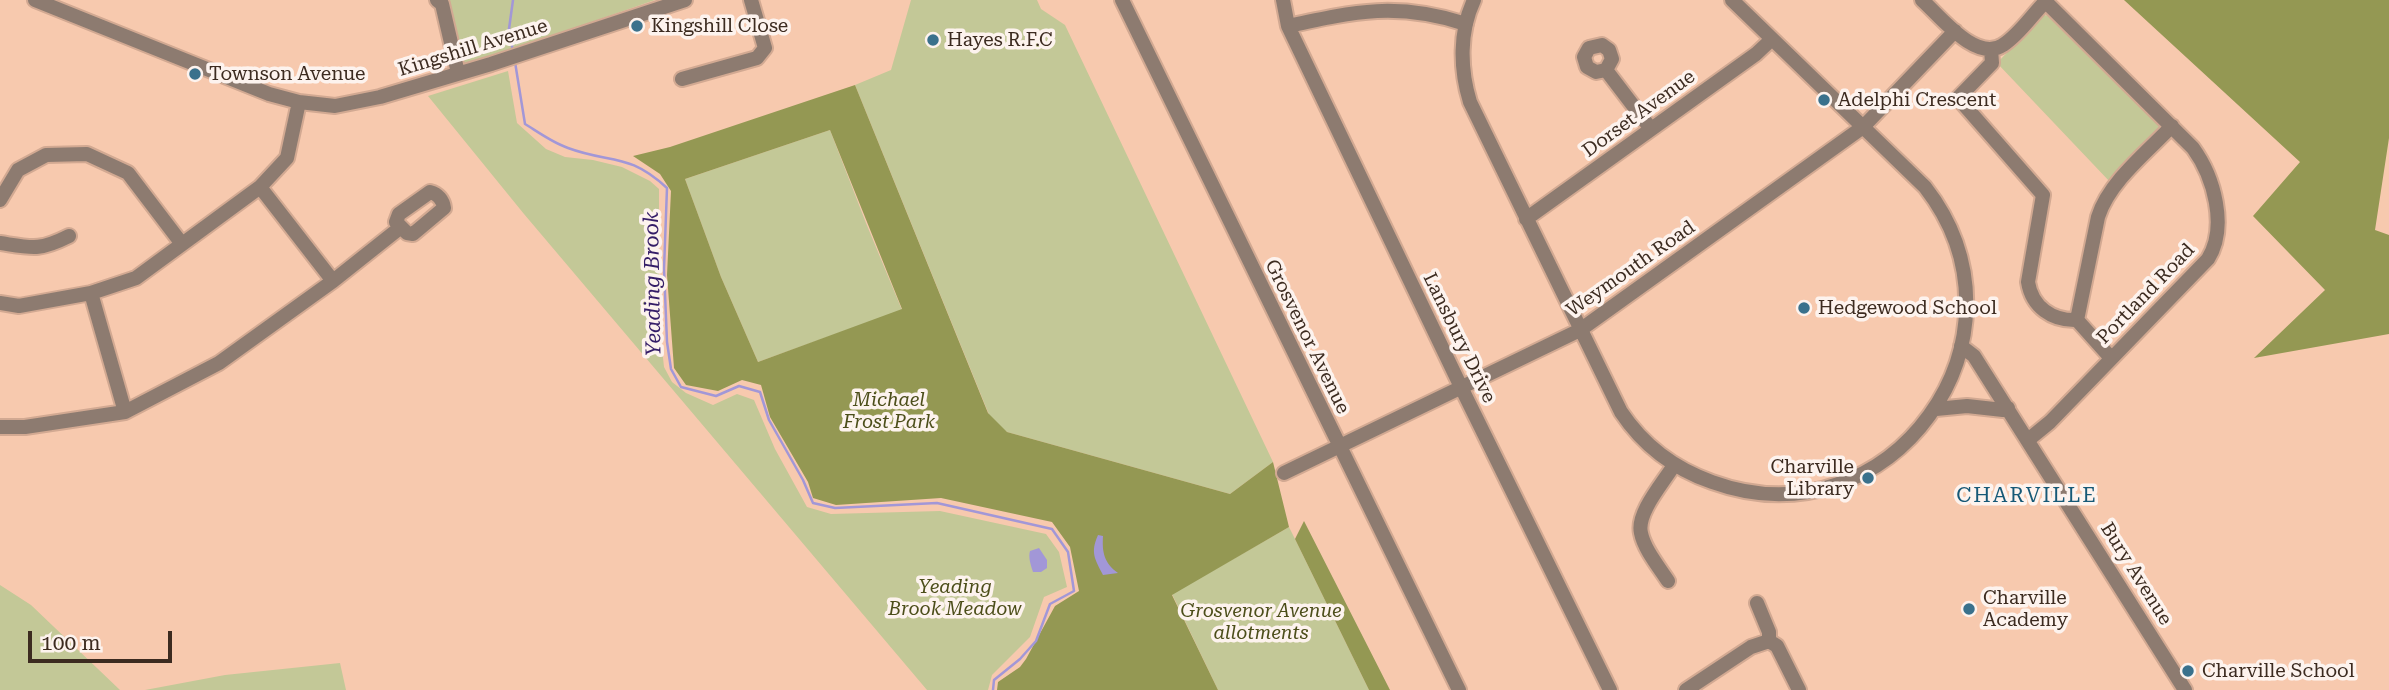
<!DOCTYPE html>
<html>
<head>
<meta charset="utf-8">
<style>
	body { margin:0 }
	#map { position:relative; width:2389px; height:690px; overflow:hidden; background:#f7c9ae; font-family:"Roboto Serif",serif }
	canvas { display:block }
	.scale { position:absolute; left:28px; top:631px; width:144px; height:32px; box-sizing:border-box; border:4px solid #3c2b20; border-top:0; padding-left:9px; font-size:21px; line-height:24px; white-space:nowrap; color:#3c2b20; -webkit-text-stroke:5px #fdf3ee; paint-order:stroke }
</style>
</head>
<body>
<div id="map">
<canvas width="2389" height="690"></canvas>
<div class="scale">100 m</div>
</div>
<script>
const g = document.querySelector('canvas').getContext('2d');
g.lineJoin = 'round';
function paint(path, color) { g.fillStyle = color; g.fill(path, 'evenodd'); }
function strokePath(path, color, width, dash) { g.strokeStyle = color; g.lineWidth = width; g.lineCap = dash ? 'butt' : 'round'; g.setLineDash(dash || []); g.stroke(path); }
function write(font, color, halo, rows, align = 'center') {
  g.font = font + ' "Roboto Serif",serif'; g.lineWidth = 7; g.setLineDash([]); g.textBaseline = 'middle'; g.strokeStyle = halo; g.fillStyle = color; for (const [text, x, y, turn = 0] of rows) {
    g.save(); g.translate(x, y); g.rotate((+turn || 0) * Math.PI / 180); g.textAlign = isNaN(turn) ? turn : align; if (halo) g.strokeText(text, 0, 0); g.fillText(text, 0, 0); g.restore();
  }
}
paint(new Path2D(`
	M 448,0 L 655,0 L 461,67 Z
	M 911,0 L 1037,0 L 1041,9 L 1065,25 L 1273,462 L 1230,494 L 1007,432 L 992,422 L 855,85 L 891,70 Z
	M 2043,15 L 2053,16 L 2162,121 L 2161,131 L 2111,183 L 1997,63 Z
	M 508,71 L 517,123 L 546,149 L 565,157 L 593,160 L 622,167 L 650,181 L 659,189 L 659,321 L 664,367 L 672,382 L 686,393 L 713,405 L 737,394 L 754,400 L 775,449 L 807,507 L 831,514 L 940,511 L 1046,534 L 1059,552 L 1067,587 L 1044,597 L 1030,637 L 992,675 L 988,690 L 927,690 L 524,214 L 428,96 Z
	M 830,130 L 866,223 L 902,310 L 758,362 L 721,277 L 685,179 Z
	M 1289,527 L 1295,539 L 1369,690 L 1218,690 L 1172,594 Z
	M 0,585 L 31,605 L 120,690 L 0,690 Z
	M 340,663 L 346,690 L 145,690 L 225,675 Z`), '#c3c897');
paint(new Path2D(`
	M 2124,0 L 2389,0 L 2389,138 L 2375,230 L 2389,235 L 2389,334 L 2254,358 L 2325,290 L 2253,216 L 2300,162 Z
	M 855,85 L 988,413 L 1007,432 L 1230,494 L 1273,462 L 1289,527 L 1172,595 L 1218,690 L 997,690 L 998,682 L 1020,667 L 1026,659 L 1055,606 L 1079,591 L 1070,547 L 1052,522 L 941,498 L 836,505 L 813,498 L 808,482 L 770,417 L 761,385 L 742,380 L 718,391 L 686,385 L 674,368 L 667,275 L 671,191 L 660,174 L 633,156 L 670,147 ZM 830,130 L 902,309 L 758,362 L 721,277 L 685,179 Z
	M 1304,521 L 1390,690 L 1369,690 L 1295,539 Z`), '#949853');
paint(new Path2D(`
	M 1098,535 L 1103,536 C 1102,552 1104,563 1118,573 L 1103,575 C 1095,559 1090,553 1098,535 Z
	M 1039,548 L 1047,560 L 1047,568 L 1041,572 L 1033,572 C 1031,566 1028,557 1030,551 Z`), '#a297d7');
strokePath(new Path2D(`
	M 513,52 L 509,29 L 513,0
	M 515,62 L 525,124 C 538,132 553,143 568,148 C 611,164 628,152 667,188 L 664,269 L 667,342 L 671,369 L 681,387 L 716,396 L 739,386 L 760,392 L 769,420 L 803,480 L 813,503 L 835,508 L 937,503 L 1052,529 L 1068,552 L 1074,591 L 1050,604 L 1036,641 L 1020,659 L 994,680 L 993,690`), '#a297d7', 2.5);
const minor = new Path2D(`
	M 35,0 L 269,94 L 299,102 L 335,106 L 380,97 L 491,64 L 685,0
	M 437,0 L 442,4 L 458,73
	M 1122,0 L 1459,690
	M 1283,0 L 1288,26 L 1461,387 L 1610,690
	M 1474,0 C 1459,32 1460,69 1470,102 L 1621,412 C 1643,445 1675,469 1712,482 C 1891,547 2042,337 1925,187 L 1732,0
	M 1922,0 C 1940,16 1976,63 2003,45 C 2019,35 2032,15 2045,2
	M 1288,26 C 1356,11 1398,2 1466,24
	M 1991,49 L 1992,63 L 1958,98 L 2043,195 L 2028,282 C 2032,307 2052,321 2077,320 L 2111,358
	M 1606,70 L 1612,59 L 1609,50 L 1602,45 L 1589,48 L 1584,57 L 1587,67 L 1596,72 L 1606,70 L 1651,129
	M 682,79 L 757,58 L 765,48 L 751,0
	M 260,187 L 333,281
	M 430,192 C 438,194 443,200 444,208 L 413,234 L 407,233 L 396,222 L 399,214 Z
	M 0,200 L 18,170 L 46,155 L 87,154 L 128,173 L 182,244
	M 1526,219 L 1756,54 L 1772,39
	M 0,243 C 33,248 39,251 69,236
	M 91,293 L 125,412
	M 0,303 L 19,306 L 91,293 L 136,278 L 260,187 L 287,158 L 299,102
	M 2077,320 L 2098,217 C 2109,182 2147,152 2172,126
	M 1961,346 L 1974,356 L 2185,690
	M 1936,409 L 1967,406 L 2003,410 L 2008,408
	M 0,427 L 25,427 L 125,412 L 219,363 L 333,281 L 401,227
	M 2028,440 L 2050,422 L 2208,259 C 2228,227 2214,177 2193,148 L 2044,0
	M 1284,473 L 1580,330 L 1863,127 L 1955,31
	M 1668,581 C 1659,567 1644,549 1641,533 C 1636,513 1664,482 1674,465
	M 1757,603 L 1769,632 L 1769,641 L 1777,646 L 1799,690
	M 1686,690 L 1751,647 L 1769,641`);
strokePath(minor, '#d2a992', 18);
strokePath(minor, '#8d7b70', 14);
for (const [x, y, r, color] of [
	[637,26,7,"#3a718c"],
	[933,40,7,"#3a718c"],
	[195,74,7,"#3a718c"],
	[1824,100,7,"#3a718c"],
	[1804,308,7,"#3a718c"],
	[1868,478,7,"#3a718c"],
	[1969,609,7,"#3a718c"],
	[2188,671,7,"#3a718c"]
]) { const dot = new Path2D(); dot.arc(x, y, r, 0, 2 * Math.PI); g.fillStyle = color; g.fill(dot); strokePath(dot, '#fdf3ee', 2.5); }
write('19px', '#3c2b20', '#fdf3ee', [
	["Kingshill Close",651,26],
	["Hayes R.F.C",947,40],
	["Townson Avenue",209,74],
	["Adelphi Crescent",1838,100],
	["Hedgewood School",1818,308],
	["Charville",1854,467,"right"],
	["Library",1854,489,"right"],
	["Charville",1983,598],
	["Academy",1983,620],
	["Charville School",2202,671]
], 'left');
write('19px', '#3c2b20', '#fdf3ee', [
	["Kingshill Avenue",473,48,-17],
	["Dorset Avenue",1639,114,-36],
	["Weymouth Road",1631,269,-35],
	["Portland Road",2146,294,-46],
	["Grosvenor Avenue",1307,337,64],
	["Lansbury Drive",1459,338,64],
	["Bury Avenue",2136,574,58]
]);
write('italic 19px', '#4c4e1a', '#fdf3ee', [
	["Michael",889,400],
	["Frost Park",889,422],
	["Yeading",955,587],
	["Brook Meadow",955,609],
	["Grosvenor Avenue",1261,611],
	["allotments",1261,633]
]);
write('italic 21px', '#341c67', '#fdf3ee', [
	["Yeading Brook",653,284,-91]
]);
g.letterSpacing = '2px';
write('21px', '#165977', '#fdf3ee', [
	["CHARVILLE",2027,496]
]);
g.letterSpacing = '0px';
</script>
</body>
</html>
